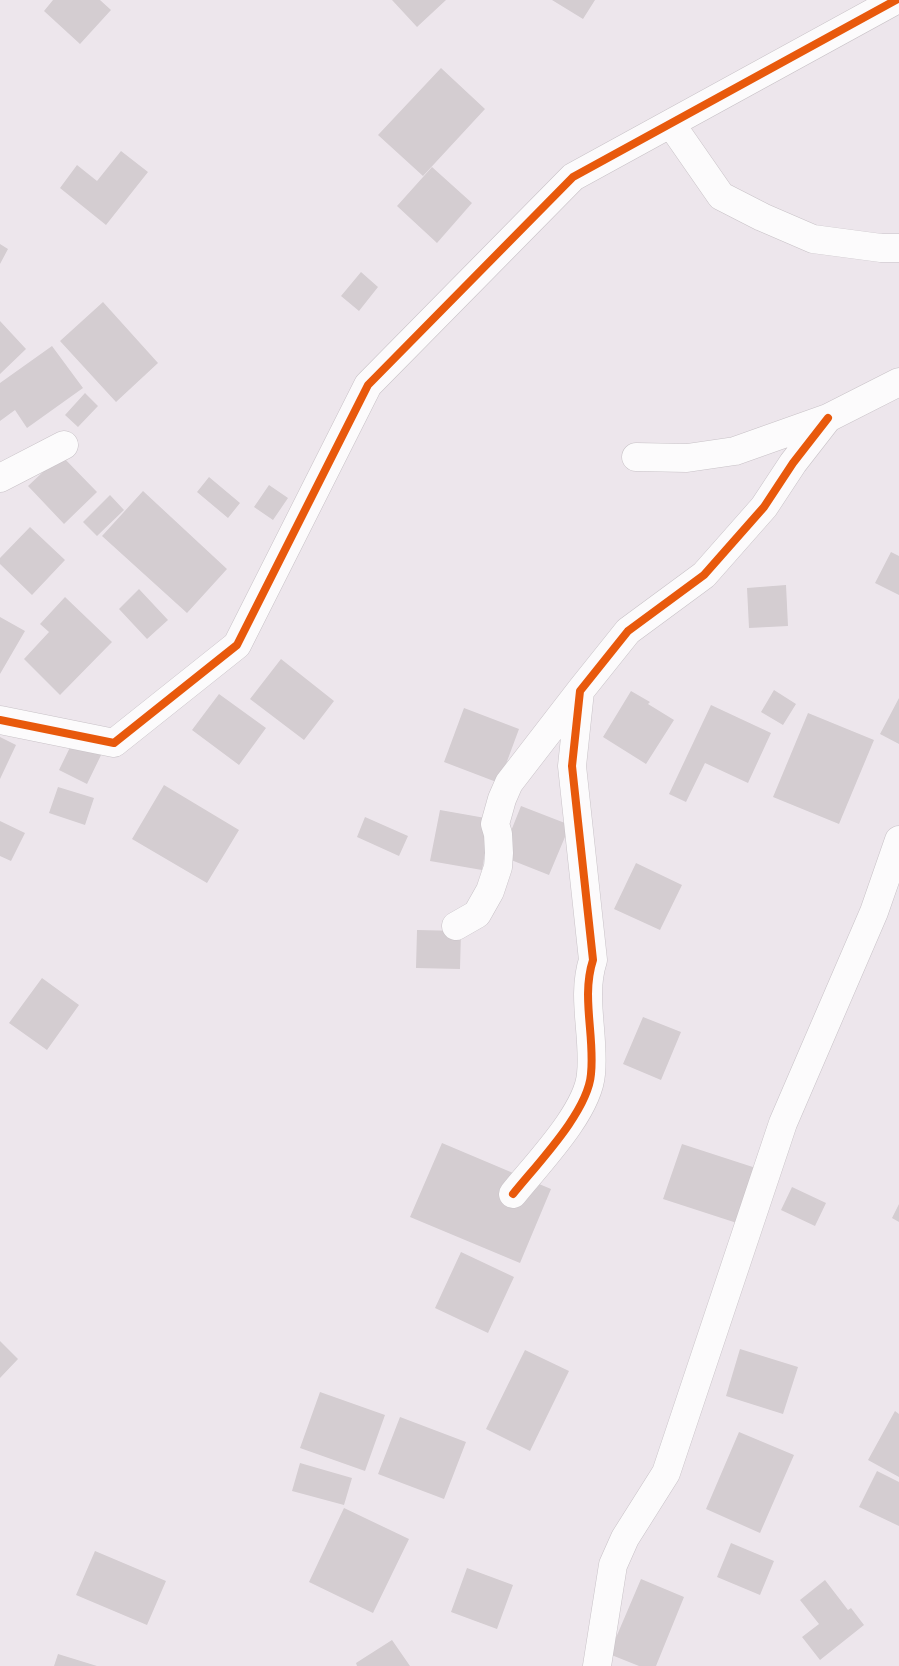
<!DOCTYPE html>
<html>
<head>
<meta charset="utf-8">
<style>
	body { margin:0 }
	canvas { display:block; background:#ede6ec }
</style>
</head>
<body>
<canvas width="899" height="1666"></canvas>
<script>
const g = document.querySelector('canvas').getContext('2d');
g.lineJoin = 'round';
function paint(path, color) { g.fillStyle = color; g.fill(path, 'evenodd'); }
function strokePath(path, color, width, dash) { g.strokeStyle = color; g.lineWidth = width; g.lineCap = dash ? 'butt' : 'round'; g.setLineDash(dash || []); g.stroke(path); }
paint(new Path2D(`
	M 53,0 L 100,0 L 111,10 L 80,44 L 44,11 Z
	M 392,0 L 446,0 L 417,27 Z
	M 552,0 L 595,0 L 583,19 Z
	M 441,68 L 485,109 L 423,176 L 378,135 Z
	M 121,151 L 148,172 L 106,225 L 60,188 L 77,165 L 97,181 Z
	M 432,167 L 472,203 L 437,243 L 397,206 Z
	M 0,244 L 8,249 L 0,264 Z
	M 361,272 L 378,287 L 359,311 L 341,296 Z
	M 103,302 L 158,363 L 116,402 L 60,341 Z
	M 0,321 L 26,349 L 0,374 Z
	M 52,346 L 83,388 L 27,428 L 15,410 L 0,421 L 0,383 Z
	M 85,393 L 98,406 L 78,427 L 65,415 Z
	M 61,455 L 97,492 L 64,524 L 28,486 Z
	M 209,477 L 240,503 L 228,518 L 197,492 Z
	M 269,485 L 288,498 L 273,520 L 254,507 Z
	M 143,491 L 227,569 L 187,613 L 102,536 Z
	M 110,495 L 124,510 L 97,536 L 83,522 Z
	M 30,527 L 65,560 L 32,595 L 0,564 L 0,558 Z
	M 891,552 L 899,556 L 899,595 L 875,583 Z
	M 786,585 L 788,626 L 749,628 L 747,588 Z
	M 139,589 L 168,620 L 147,639 L 119,609 Z
	M 65,597 L 112,642 L 60,695 L 24,659 L 49,632 L 40,624 Z
	M 0,617 L 25,631 L 0,674 Z
	M 281,659 L 334,701 L 304,740 L 250,699 Z
	M 774,690 L 796,704 L 783,725 L 761,712 Z
	M 631,691 L 650,702 L 648,704 L 674,720 L 646,764 L 603,737 Z
	M 219,694 L 266,728 L 239,765 L 192,730 Z
	M 899,698 L 899,744 L 880,734 Z
	M 711,705 L 771,733 L 748,783 L 705,763 L 686,802 L 669,794 Z
	M 464,708 L 519,729 L 499,783 L 444,762 Z
	M 808,713 L 874,740 L 839,824 L 773,797 Z
	M 0,737 L 16,745 L 0,779 Z
	M 75,737 L 103,751 L 87,784 L 59,770 Z
	M 164,785 L 239,830 L 207,883 L 132,839 Z
	M 58,787 L 94,798 L 85,825 L 49,813 Z
	M 521,806 L 570,825 L 549,875 L 501,856 Z
	M 440,810 L 491,819 L 482,870 L 430,861 Z
	M 365,817 L 408,836 L 399,856 L 357,837 Z
	M 0,821 L 25,833 L 11,861 L 0,856 Z
	M 636,863 L 682,885 L 660,930 L 614,909 Z
	M 417,930 L 461,931 L 460,969 L 416,968 Z
	M 42,978 L 79,1005 L 47,1050 L 9,1023 Z
	M 643,1017 L 681,1032 L 661,1080 L 623,1064 Z
	M 442,1143 L 551,1189 L 520,1263 L 410,1217 Z
	M 682,1144 L 762,1170 L 743,1225 L 663,1199 Z
	M 792,1187 L 826,1203 L 815,1226 L 781,1210 Z
	M 899,1204 L 899,1222 L 892,1218 Z
	M 461,1252 L 514,1277 L 488,1333 L 435,1308 Z
	M 0,1341 L 18,1359 L 0,1378 Z
	M 740,1349 L 798,1367 L 783,1414 L 726,1396 Z
	M 525,1350 L 569,1371 L 530,1451 L 486,1429 Z
	M 320,1392 L 385,1415 L 365,1471 L 300,1448 Z
	M 895,1411 L 899,1414 L 899,1477 L 868,1460 Z
	M 400,1417 L 466,1442 L 444,1499 L 378,1474 Z
	M 739,1432 L 794,1455 L 760,1533 L 706,1509 Z
	M 300,1463 L 352,1478 L 344,1505 L 292,1491 Z
	M 877,1471 L 899,1482 L 899,1526 L 859,1507 Z
	M 344,1508 L 409,1539 L 373,1613 L 309,1582 Z
	M 731,1543 L 774,1561 L 760,1595 L 717,1577 Z
	M 95,1551 L 166,1581 L 147,1625 L 76,1595 Z
	M 467,1568 L 513,1585 L 497,1629 L 451,1612 Z
	M 641,1579 L 684,1597 L 656,1666 L 639,1666 L 609,1654 Z
	M 825,1580 L 848,1610 L 851,1608 L 864,1625 L 820,1660 L 802,1637 L 819,1624 L 800,1600 Z
	M 392,1640 L 410,1666 L 357,1666 L 356,1663 Z
	M 58,1654 L 97,1666 L 54,1666 Z`), '#d4cdd1');
const minor = new Path2D(`
	M 671,124 L 721,196 L 762,217 L 813,239 L 881,248 L 899,248
	M 636,457 L 687,458 L 735,451 L 828,418 L 899,382
	M 0,478 L 64,445
	M 0,720 L 114,743 L 237,645 L 368,385 L 573,177 L 896,0
	M 456,926 L 477,914 L 490,891 L 498,867 L 499,853 L 498,834 L 495,824 L 502,799 L 509,783 L 580,691
	M 513,1194 C 537,1164 588,1112 591,1074 C 595,1036 581,997 593,960 L 572,766 L 580,691 L 628,631 L 704,575 L 764,507 L 793,463 L 828,418
	M 597,1666 L 613,1565 L 625,1538 L 666,1473 L 783,1123 L 874,912 L 899,840`);
strokePath(minor, '#c8c2c7', 29);
strokePath(minor, '#fcfbfc', 28);
strokePath(new Path2D(`
	M 0,720 L 114,743 L 237,645 L 368,385 L 573,177 L 896,0
	M 513,1194 C 537,1164 588,1112 591,1074 C 595,1036 581,997 593,960 L 572,766 L 580,691 L 628,631 L 704,575 L 764,507 L 793,463 L 828,418`), '#e8590c', 8);
</script>
</body>
</html>
